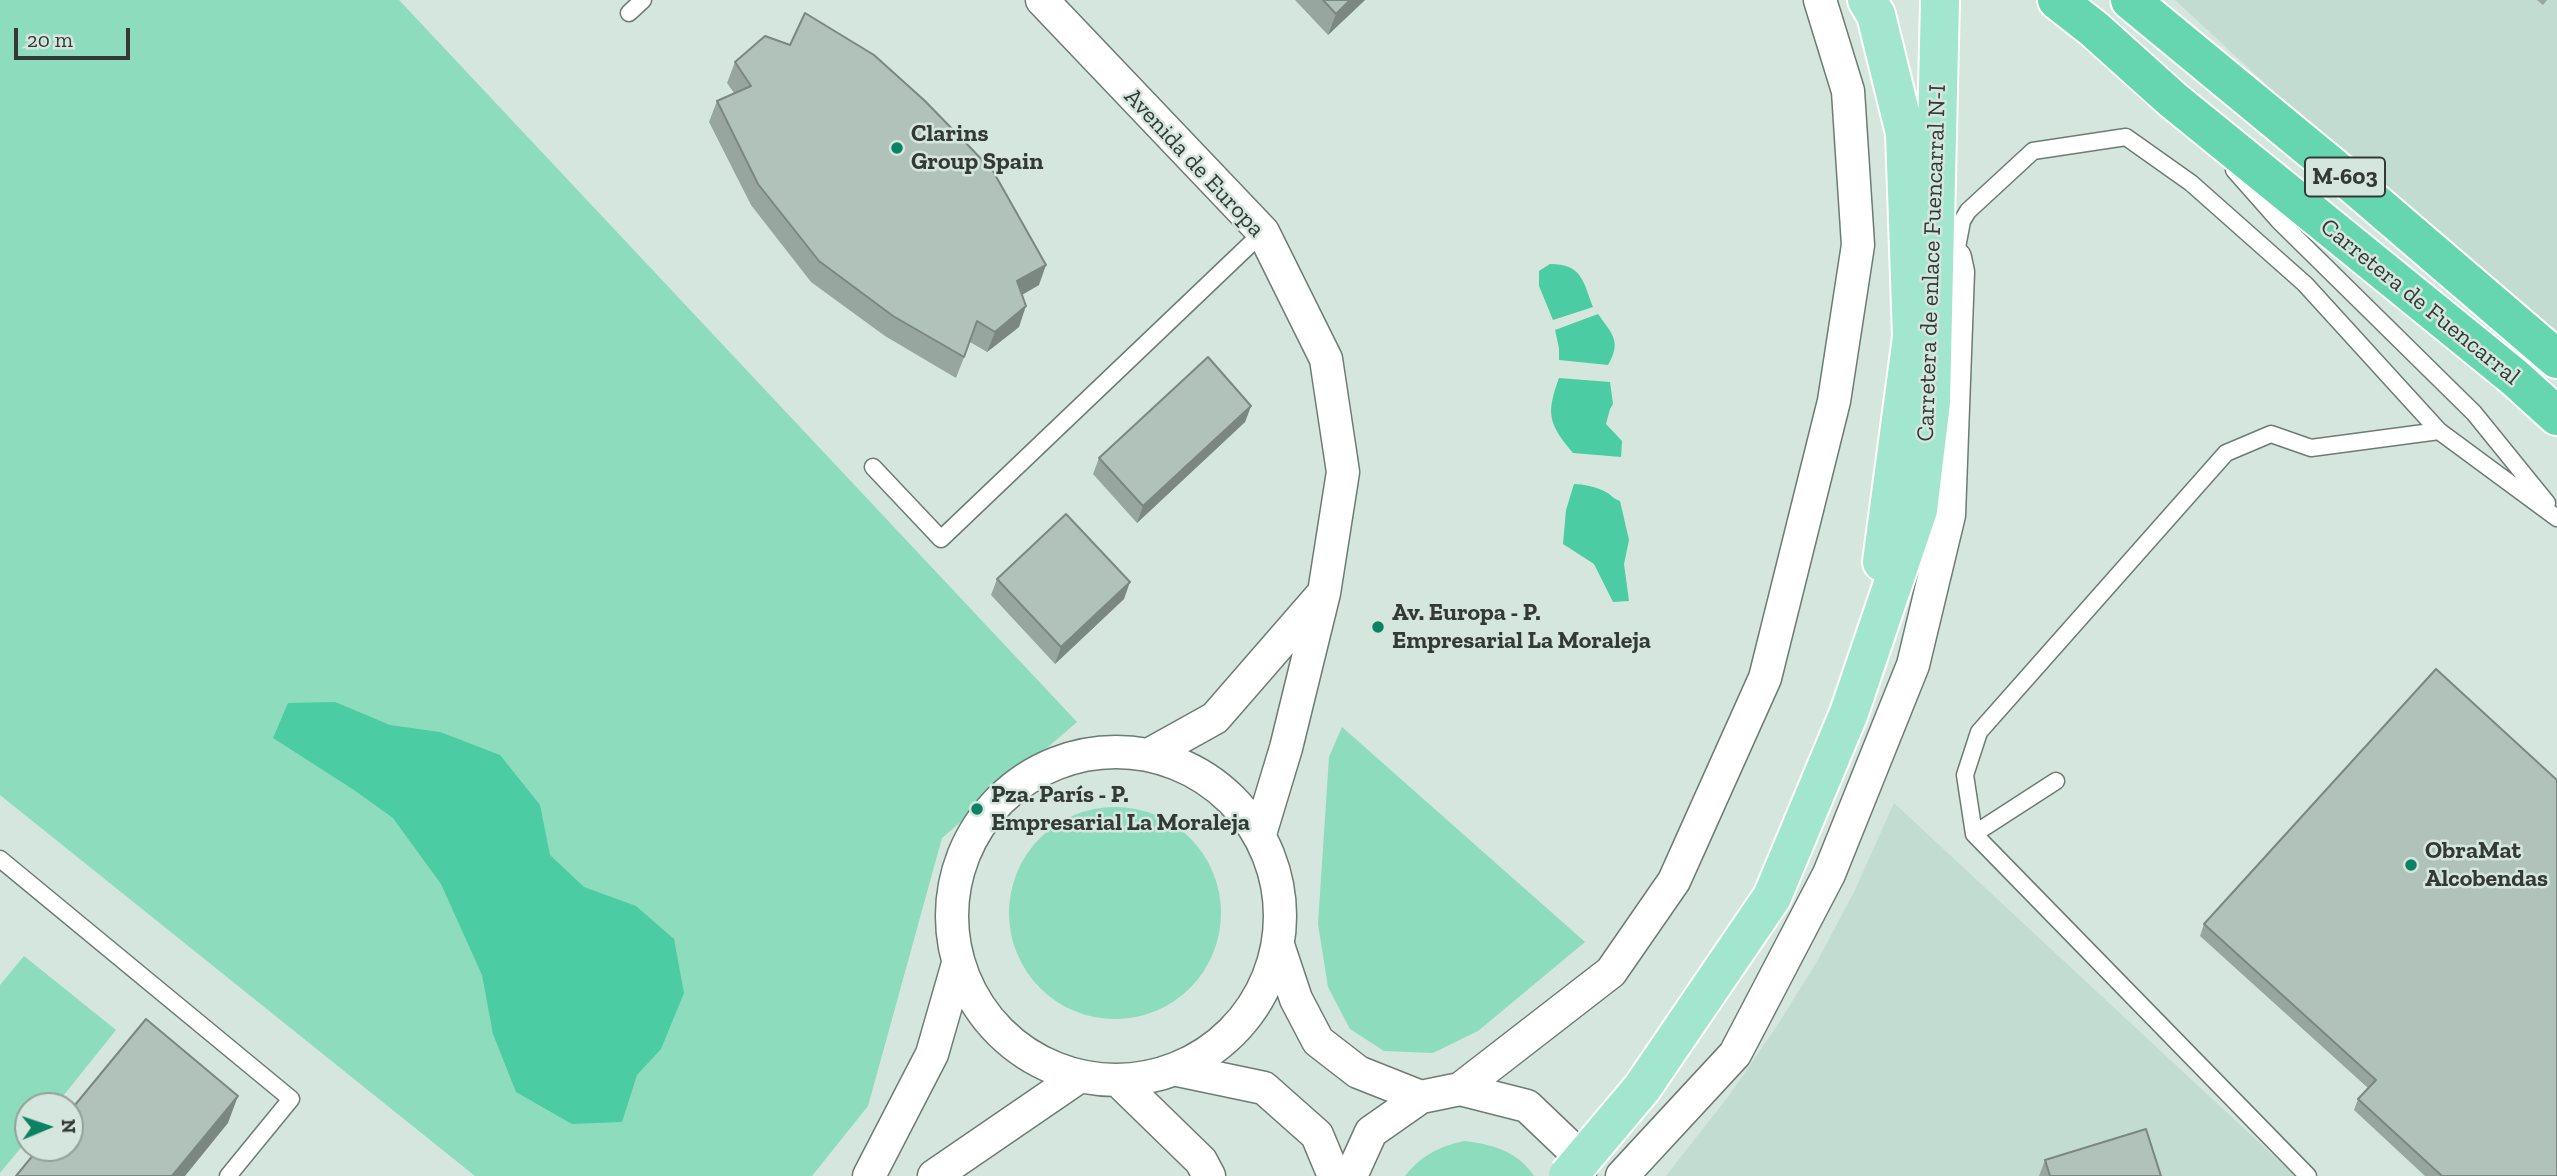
<!DOCTYPE html>
<html>
<head>
<meta charset="utf-8">
<style>
	body { margin:0 }
	#map { position:relative; width:2557px; height:1176px; overflow:hidden; background:#d4e6de; font-family:"Zilla Slab",serif }
	canvas { display:block }
	.north { position:absolute; left:14px; top:1092px; width:70px; height:70px; box-sizing:border-box; background:#d4e6de; border:2px solid #93a19b; border-radius:50%; rotate:88deg; font-size:19px; font-weight:700; line-height:28px; text-align:center; color:#323936 }
	.north::after { content:''; display:block; margin:auto; width:24px; height:32px; background:#0b8363; clip-path:polygon(50% 0,100% 100%,50% 72%,0 100%) }
	.scale { position:absolute; left:14px; top:28px; width:116px; height:32px; box-sizing:border-box; border:4px solid #323936; border-top:0; padding-left:9px; font-size:21px; line-height:24px; white-space:nowrap; color:#323936; -webkit-text-stroke:5px #d4e6de; paint-order:stroke }
</style>
</head>
<body>
<div id="map">
<canvas width="2557" height="1176"></canvas>
<div class="north">N</div>
<div class="scale">20 m</div>
</div>
<script>
const g = document.querySelector('canvas').getContext('2d');
g.lineJoin = 'round';
function paint(path, color) { g.fillStyle = color; g.fill(path, 'evenodd'); }
function strokePath(path, color, width, dash) { g.strokeStyle = color; g.lineWidth = width; g.lineCap = dash ? 'butt' : 'round'; g.setLineDash(dash || []); g.stroke(path); }
function write(font, color, halo, rows, align = 'center') {
  g.font = font + ' "Zilla Slab",serif'; g.lineWidth = 5; g.setLineDash([]); g.textBaseline = 'middle'; g.strokeStyle = halo; g.fillStyle = color; for (const [text, x, y, turn = 0] of rows) {
    g.save(); g.translate(x, y); g.rotate((+turn || 0) * Math.PI / 180); g.textAlign = isNaN(turn) ? turn : align; if (halo) g.strokeText(text, 0, 0); g.fillText(text, 0, 0); g.restore();
  }
}
paint(new Path2D(`
	M 2175,0 L 2557,0 L 2557,353 Z
	M 1894,803 L 2295,1176 L 1666,1176 L 1731,1093 L 1777,1026 L 1818,960 L 1855,890 Z`), '#c2dcd1');
paint(new Path2D(`
	M 0,0 L 399,0 L 1077,722 L 942,838 L 868,1106 L 812,1176 L 475,1176 L 0,795 Z
	M 1342,727 L 1585,942 L 1478,1031 L 1433,1053 L 1384,1051 L 1350,1029 L 1328,987 L 1318,924 L 1329,757 Z
	M1009 913a106 106 0 1 1 212 0a106 106 0 1 1-212 0Z
	M 24,956 L 116,1030 L 55,1106 L 28,1106 L 28,1139 L 0,1173 L 0,985 Z
	M 1464,1141 C 1491,1144 1518,1151 1534,1176 L 1405,1176 C 1422,1155 1438,1147 1464,1141 Z`), '#8cdcbd');
paint(new Path2D(`
	M 1550,264 C 1582,264 1583,281 1593,307 L 1553,320 L 1539,286 L 1539,271 Z
	M 1598,314 C 1612,334 1622,341 1608,365 L 1559,360 L 1559,348 L 1555,330 Z
	M 1559,378 L 1610,382 L 1613,404 L 1610,409 L 1606,424 L 1622,441 L 1621,457 L 1573,453 C 1548,423 1546,414 1559,378 Z
	M 1574,484 C 1583,484 1596,487 1604,491 C 1611,494 1613,499 1620,501 L 1629,540 L 1624,564 L 1629,601 L 1613,602 L 1594,564 L 1563,544 L 1566,510 Z
	M 335,702 L 390,725 L 440,732 L 500,755 L 540,805 L 550,855 L 584,887 L 636,906 L 674,939 L 684,993 L 661,1049 L 637,1075 L 622,1122 L 572,1124 L 516,1092 L 493,1034 L 482,975 L 441,884 L 393,818 L 354,790 L 273,738 L 288,703 Z`), '#4ccca2');
const lane = new Path2D(`
	M 629,13 L 643,0
	M 2234,170 L 2279,221 L 2474,413 L 2547,503
	M 1955,258 L 1962,221 L 1968,211 L 2033,151 L 2126,137 L 2191,183 L 2305,284 L 2439,431 L 2557,518
	M 873,467 L 941,539 L 1263,232
	M 1974,834 L 2056,781
	M 0,859 L 291,1099 L 228,1176
	M 2308,1176 L 1974,834 L 1965,775 L 1979,732 L 2226,453 L 2271,434 L 2311,448 L 2439,431`);
const street = new Path2D(`
	M 1042,0 L 1263,232 L 1326,359 L 1343,472 L 1324,593 L 1286,748 L 1260,834
	M952 916a164 164 0 1 1 328 0a164 164 0 1 1-328 0Z
	M 1152,753 L 1215,718 L 1321,596
	M 1279,948 L 1296,999 L 1318,1041 L 1358,1072 L 1421,1097
	M 1178,1070 L 1264,1088 L 1317,1135 L 1334,1176
	M 1124,1086 L 1201,1161 L 1209,1176
	M 1460,1089 L 1527,1106 L 1571,1148 L 1580,1176
	M 869,1176 L 932,1054 L 957,967
	M 934,1176 L 1077,1078
	M 1351,1176 L 1371,1132 L 1421,1097 L 1460,1089 L 1611,972 L 1674,881 L 1765,678 L 1834,401 L 1858,245 L 1848,91 L 1820,0
	M 1622,1176 L 1735,1054 L 1829,874 L 1913,665 L 1949,515 L 1958,272 L 1955,258`);
const primary = new Path2D(`
	M 1867,0 L 1876,15 L 1905,133 L 1912,337 L 1882,562
	M 1642,1088 L 1772,897 L 1849,713 L 1918,510 L 1931,402 L 1940,0`);
const highway = new Path2D(`
	M 2057,0 L 2094,29 L 2173,100 L 2514,377 L 2557,416
	M 2130,0 L 2347,179 L 2557,359`);
strokePath(lane, '#6c7c75', 19);
strokePath(street, '#6c7c75', 35);
strokePath(primary, '#fff', 42);
strokePath(highway, '#fff', 42);
strokePath(lane, '#fff', 16);
strokePath(street, '#fff', 32);
strokePath(primary, '#a3e6cf', 38);
strokePath(highway, '#65d6af', 38);
const primaryBridge = new Path2D(`
	M 1568,1176 L 1642,1088`);
strokePath(primaryBridge, '#fff', 42, []);
strokePath(primaryBridge, '#a3e6cf', 38);
paint(new Path2D(`
	M 1295,0 L 1365,0 L 1328,35 Z
	M 2537,0 L 2547,0 L 2543,5 Z
	M 735,62 L 1039,285 L 1022,295 L 1019,327 L 987,352 L 970,342 L 956,378 L 885,336 L 811,282 L 751,205 L 709,122 L 717,101 L 734,93 L 727,83 Z
	M 1251,406 L 1245,422 L 1137,523 L 1093,474 L 1099,458 Z
	M 997,579 L 1124,599 L 1055,664 L 991,595 Z
	M 2204,924 L 2557,1176 L 2425,1176 L 2354,1110 L 2358,1099 L 2368,1088 L 2200,936 Z
	M 2045,1160 L 2161,1176 L 2039,1176 Z`), '#97a7a0');
paint(new Path2D(`
	M 1350,0 L 1365,0 L 1328,35 L 1336,14 Z
	M 1046,265 L 1039,285 L 1009,302 L 1017,281 Z
	M 1026,306 L 1019,327 L 987,352 L 995,332 Z
	M 1251,406 L 1245,422 L 1137,523 L 1143,506 Z
	M 1130,582 L 1124,599 L 1055,664 L 1061,647 Z
	M 238,1096 L 228,1123 L 185,1176 L 172,1176 Z`), '#7b8882');
const building = new Path2D(`
	M 1323,0 L 1350,0 L 1336,14 Z
	M 805,13 L 874,55 L 925,101 L 993,171 L 1046,265 L 1017,281 L 1026,306 L 995,332 L 977,321 L 964,357 L 893,316 L 819,261 L 758,184 L 717,101 L 751,86 L 735,62 L 765,36 L 790,45 Z
	M 1208,357 L 1251,406 L 1143,506 L 1099,458 Z
	M 1066,514 L 1130,582 L 1061,647 L 997,579 Z
	M 2436,669 L 2557,780 L 2557,1176 L 2442,1176 L 2358,1099 L 2376,1080 L 2204,924 Z
	M 146,1019 L 238,1096 L 172,1176 L 16,1176 L 39,1148 L 70,1148 L 70,1111 Z
	M 2146,1129 L 2161,1176 L 2050,1176 L 2045,1160 Z`);
paint(building, '#b0c2ba');
strokePath(building, '#7b8882', 2);
for (const [x, y, r, color] of [
	[897,148,7,"#0b8363"],
	[1378,627,7,"#0b8363"],
	[977,809,7,"#0b8363"],
	[2411,865,7,"#0b8363"]
]) { const dot = new Path2D(); dot.arc(x, y, r, 0, 2 * Math.PI); g.fillStyle = color; g.fill(dot); strokePath(dot, '#d4e6de', 2.5); }
for (const [x, y, w] of [
	[2345,177,80]
]) { const box = new Path2D(); box.roundRect(x - w / 2, y - 19.5, w, 39, 5); g.fillStyle = '#d4e6de'; g.fill(box); strokePath(box, '#323936', 2); }
write('bold 23px', '#323936', null, [
	["M-603",2345,177]
]);
write('bold 24px', '#323936', '#d4e6de', [
	["Clarins",911,134],
	["Group Spain",911,162],
	["Av. Europa - P.",1392,613],
	["Empresarial La Moraleja",1392,641],
	["Pza. París - P.",991,795],
	["Empresarial La Moraleja",991,823],
	["ObraMat",2425,851],
	["Alcobendas",2425,879]
], 'left');
write('24px', '#323936', '#d4e6de', [
	["Avenida de Europa",1194,163,47],
	["Carretera de enlace Fuencarral N-I",1932,263,-88],
	["Carretera de Fuencarral",2420,302,39]
]);
</script>
</body>
</html>
